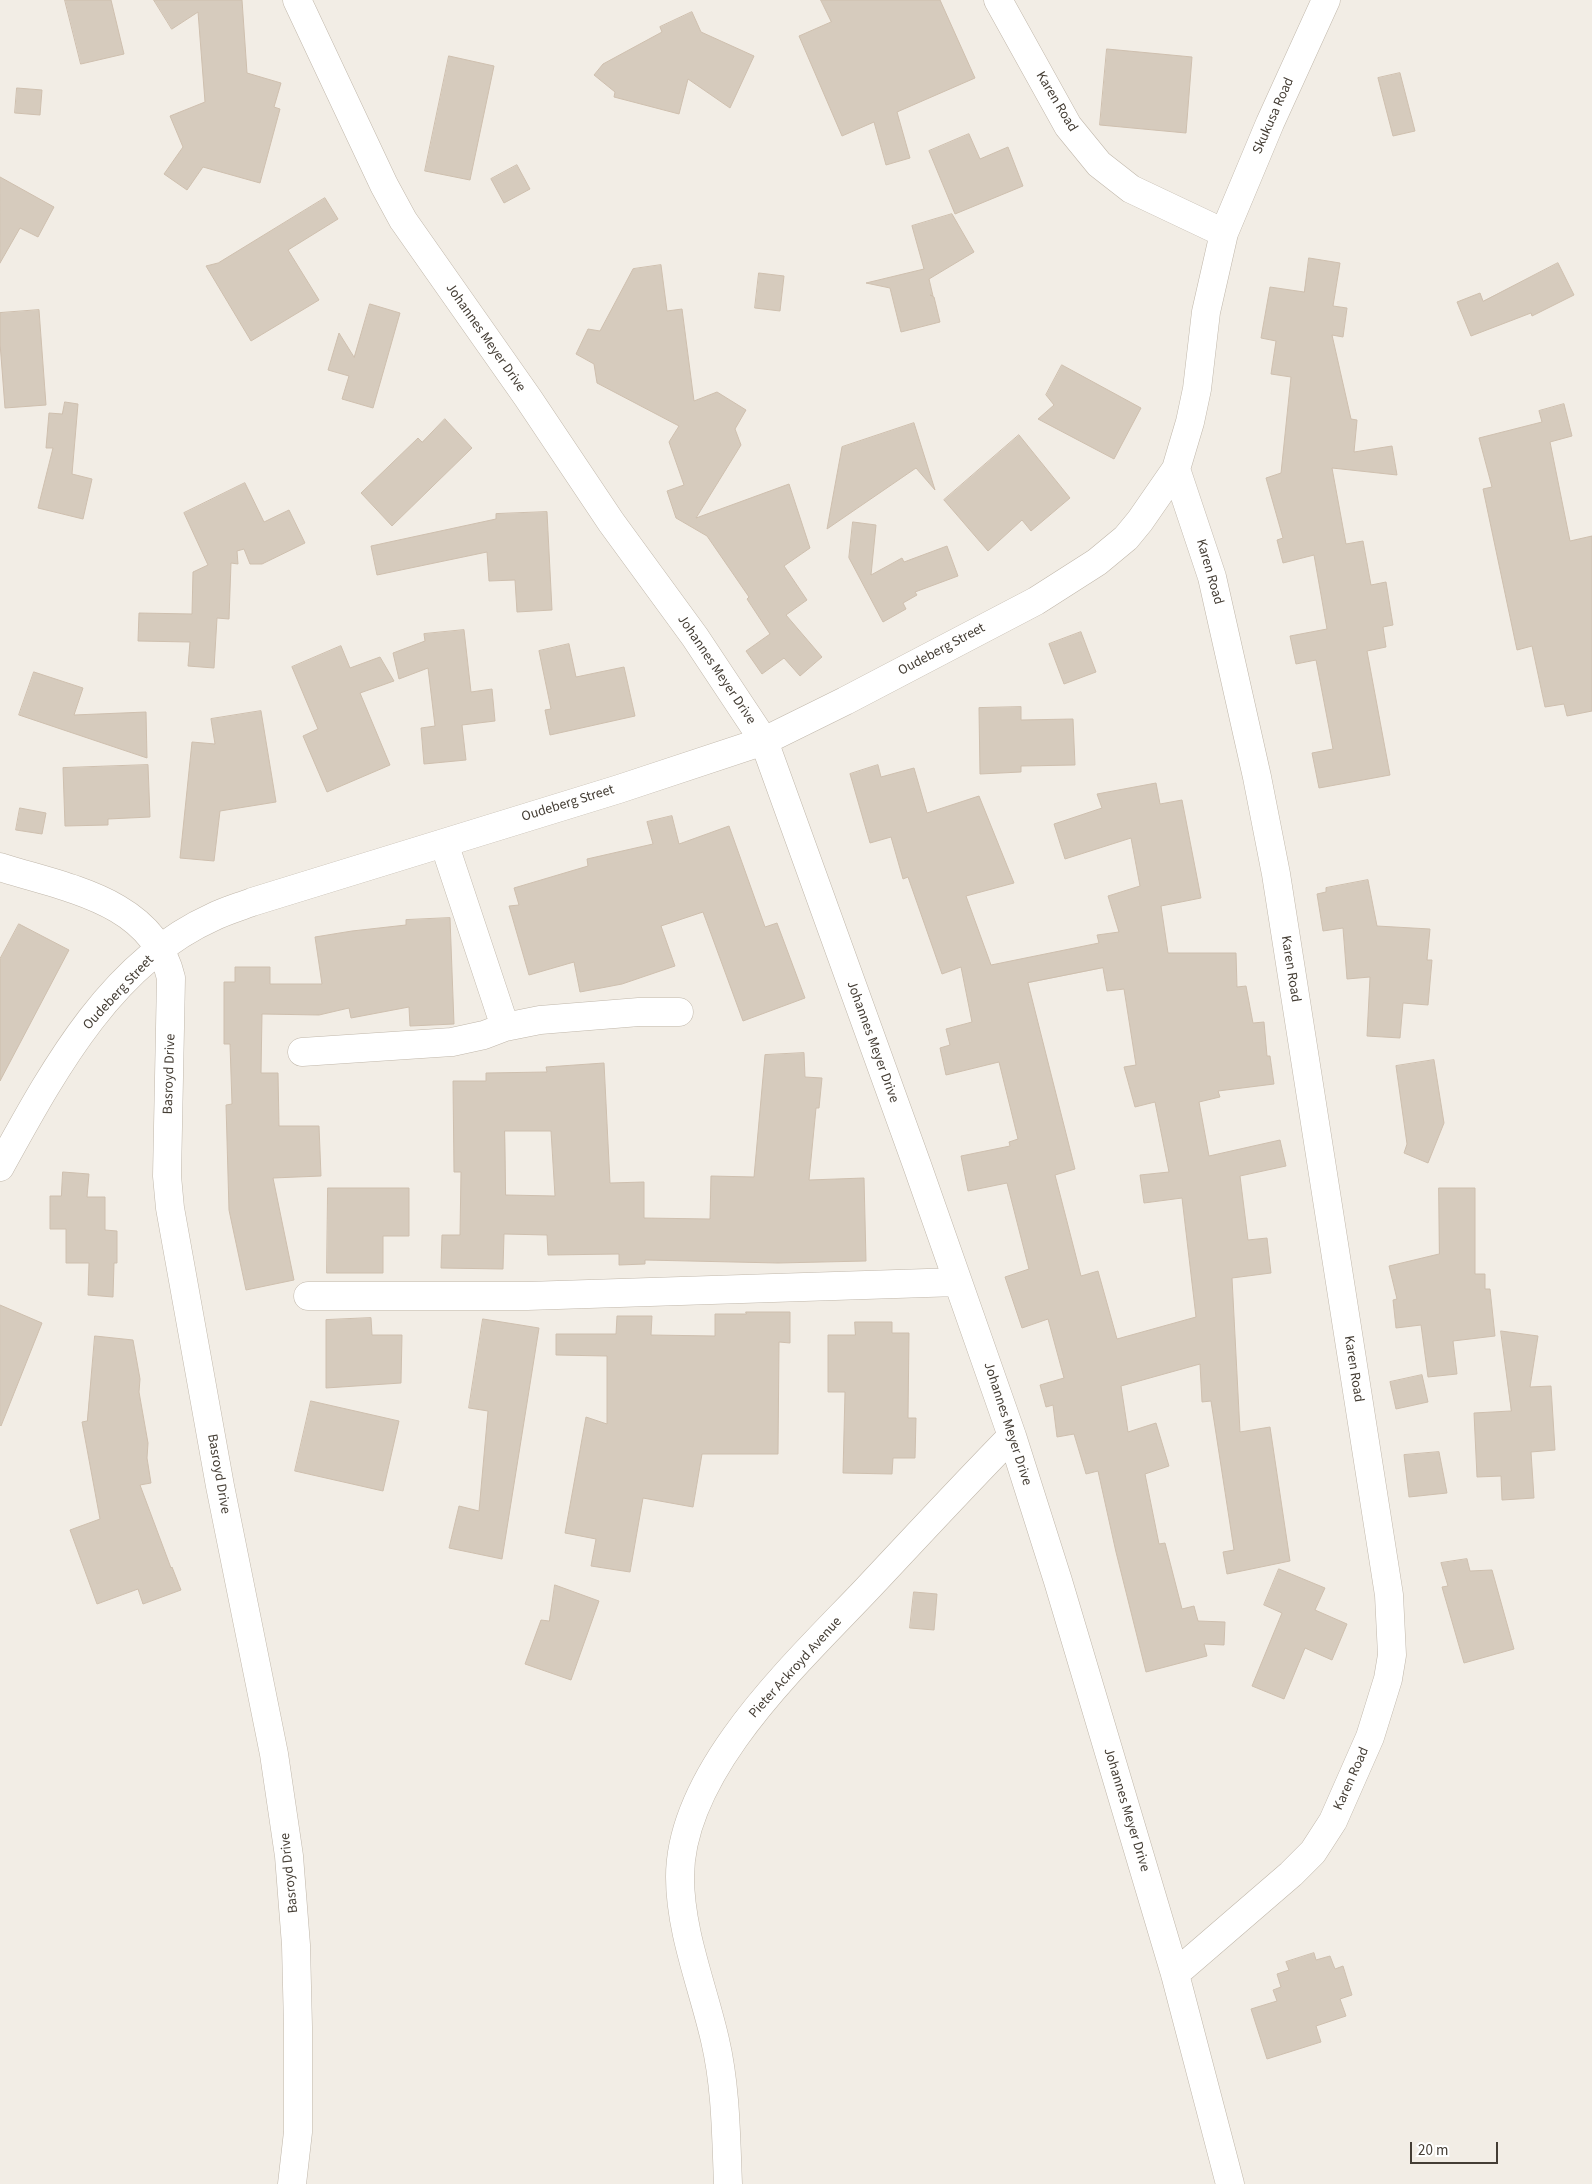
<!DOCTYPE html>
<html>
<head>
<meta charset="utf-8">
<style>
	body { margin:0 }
	#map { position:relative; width:1592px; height:2184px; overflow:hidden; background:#f2ede5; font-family:"Source Sans 3",sans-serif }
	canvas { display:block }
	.scale { position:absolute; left:1410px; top:2142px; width:88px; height:22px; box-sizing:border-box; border:2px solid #443d34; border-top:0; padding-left:6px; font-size:15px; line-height:18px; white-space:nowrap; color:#443d34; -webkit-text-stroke:4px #fff; paint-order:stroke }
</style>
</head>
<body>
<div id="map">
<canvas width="1592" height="2184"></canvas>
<div class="scale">20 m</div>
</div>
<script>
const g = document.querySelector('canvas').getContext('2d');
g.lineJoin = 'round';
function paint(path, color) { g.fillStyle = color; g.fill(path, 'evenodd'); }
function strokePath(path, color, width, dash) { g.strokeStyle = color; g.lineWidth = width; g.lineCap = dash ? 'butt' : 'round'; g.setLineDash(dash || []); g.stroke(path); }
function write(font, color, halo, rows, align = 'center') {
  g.font = font + ' "Source Sans 3",sans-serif'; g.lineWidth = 4; g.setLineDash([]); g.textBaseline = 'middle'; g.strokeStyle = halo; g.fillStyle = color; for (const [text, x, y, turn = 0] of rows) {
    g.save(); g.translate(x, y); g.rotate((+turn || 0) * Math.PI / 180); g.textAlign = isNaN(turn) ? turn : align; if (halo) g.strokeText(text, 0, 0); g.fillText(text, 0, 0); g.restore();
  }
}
const building = new Path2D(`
	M 65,0 L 111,0 L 124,54 L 81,64 Z
	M 154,0 L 242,0 L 247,73 L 281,83 L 274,107 L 280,109 L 260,183 L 203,167 L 187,190 L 164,174 L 183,147 L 170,116 L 205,102 L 198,12 L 172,29 Z
	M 821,0 L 940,0 L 975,78 L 897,112 L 910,158 L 886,165 L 874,122 L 842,136 L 799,36 L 831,22 Z
	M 692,12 L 701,32 L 754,56 L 730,108 L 688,79 L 679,114 L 614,97 L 615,92 L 594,75 L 603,64 L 662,32 L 660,27 Z
	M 1107,49 L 1192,57 L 1186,133 L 1100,125 Z
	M 449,56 L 494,66 L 470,180 L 425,171 Z
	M 1400,73 L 1415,131 L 1393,136 L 1378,78 Z
	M 17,88 L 42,90 L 40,115 L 15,113 Z
	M 969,134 L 980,159 L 1008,147 L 1023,186 L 955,214 L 929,151 Z
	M 517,165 L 530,189 L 504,203 L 491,179 Z
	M 0,177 L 54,207 L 38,237 L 20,228 L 0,263 Z
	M 325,198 L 338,219 L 288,250 L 319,300 L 251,341 L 206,266 L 218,263 Z
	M 952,214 L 974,252 L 929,279 L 933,296 L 930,295 L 934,297 L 940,322 L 901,332 L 890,288 L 866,283 L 924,269 L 912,226 Z
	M 1309,258 L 1340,263 L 1333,306 L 1347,308 L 1343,337 L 1332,335 L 1351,419 L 1357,420 L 1354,452 L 1392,446 L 1397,475 L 1332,468 L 1346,544 L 1363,541 L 1371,585 L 1386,582 L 1393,625 L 1383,627 L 1386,647 L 1367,651 L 1390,775 L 1319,788 L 1312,753 L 1333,749 L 1316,660 L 1296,664 L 1290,636 L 1327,629 L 1314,555 L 1283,563 L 1277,540 L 1283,538 L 1266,478 L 1281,473 L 1291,377 L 1271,374 L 1276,341 L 1261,338 L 1270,287 L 1304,292 Z
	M 1558,263 L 1574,295 L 1532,316 L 1531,313 L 1471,336 L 1457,302 L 1480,293 L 1483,301 Z
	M 661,265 L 667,311 L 682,309 L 694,401 L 717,392 L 746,410 L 735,429 L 741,445 L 696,518 L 789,484 L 810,548 L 784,566 L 807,600 L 786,615 L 822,657 L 800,676 L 784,658 L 762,674 L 746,651 L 770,634 L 747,599 L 749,597 L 707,536 L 676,518 L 667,491 L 684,485 L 669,442 L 679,426 L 597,383 L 594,364 L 576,354 L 588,329 L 600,331 L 633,269 Z
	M 759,273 L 784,276 L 780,311 L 755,308 Z
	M 370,304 L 400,313 L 373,408 L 342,399 L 349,376 L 328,370 L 339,333 L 354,357 Z
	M 39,310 L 46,405 L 5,408 L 0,343 L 0,313 Z
	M 1062,365 L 1141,408 L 1114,459 L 1038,419 L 1054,405 L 1046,395 Z
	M 65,402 L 78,404 L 72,474 L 92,479 L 83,519 L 38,508 L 53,448 L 46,448 L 49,413 L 62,414 Z
	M 1564,404 L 1572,436 L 1550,442 L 1570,541 L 1592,536 L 1592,711 L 1567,716 L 1564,704 L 1545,707 L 1532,646 L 1517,650 L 1483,489 L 1492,487 L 1479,438 L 1542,422 L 1539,411 Z
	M 445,419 L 472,448 L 392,526 L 361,493 L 418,438 L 422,442 Z
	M 914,423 L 935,490 L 916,468 L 827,529 L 842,447 Z
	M 1019,435 L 1070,498 L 1031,531 L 1022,520 L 988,551 L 944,500 Z
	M 245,483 L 264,522 L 289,510 L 305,543 L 262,564 L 250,564 L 244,549 L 237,551 L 238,564 L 231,563 L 229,619 L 217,618 L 214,668 L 188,666 L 190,642 L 138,641 L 139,613 L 192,614 L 193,572 L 208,565 L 184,513 Z
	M 547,512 L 552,610 L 517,612 L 515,580 L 489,581 L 487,552 L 377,575 L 371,546 L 496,519 L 496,514 Z
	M 853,522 L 876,525 L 871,575 L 902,558 L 904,562 L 947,546 L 958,576 L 915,592 L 917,595 L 903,603 L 906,609 L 883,622 L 849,558 Z
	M 464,630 L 471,692 L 492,689 L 495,721 L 462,725 L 466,760 L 424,764 L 421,728 L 435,726 L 428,668 L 399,679 L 393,653 L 425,641 L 424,634 Z
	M 1081,632 L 1096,672 L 1064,684 L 1049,644 Z
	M 569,644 L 576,677 L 624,667 L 635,716 L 550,735 L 545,710 L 551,709 L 539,651 Z
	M 341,646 L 350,668 L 380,657 L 394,681 L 360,693 L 390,765 L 327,792 L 303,736 L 318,729 L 292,667 Z
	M 34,672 L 83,688 L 74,715 L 146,712 L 147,758 L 19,715 Z
	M 1021,707 L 1021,720 L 1073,719 L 1075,765 L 1021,766 L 1021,772 L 980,774 L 979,708 Z
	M 261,711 L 276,802 L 220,811 L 214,861 L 180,858 L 192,742 L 215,744 L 211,719 Z
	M 148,765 L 150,817 L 108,819 L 108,825 L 65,826 L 63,768 Z
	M 878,765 L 881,777 L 914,768 L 927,813 L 979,796 L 1014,883 L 966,896 L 991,965 L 1099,943 L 1097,935 L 1119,932 L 1108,896 L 1140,886 L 1131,838 L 1065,859 L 1054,824 L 1102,808 L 1097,794 L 1156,783 L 1160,804 L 1182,800 L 1201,898 L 1161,906 L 1168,953 L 1236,953 L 1237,987 L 1246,986 L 1253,1023 L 1264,1022 L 1267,1056 L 1270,1056 L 1274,1084 L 1218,1091 L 1220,1097 L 1199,1102 L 1209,1156 L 1280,1140 L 1286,1166 L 1240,1176 L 1248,1240 L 1267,1238 L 1271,1273 L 1232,1278 L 1240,1432 L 1270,1427 L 1290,1561 L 1227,1574 L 1223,1552 L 1234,1550 L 1211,1401 L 1202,1402 L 1200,1364 L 1121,1386 L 1128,1432 L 1156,1423 L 1169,1466 L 1145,1474 L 1159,1544 L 1165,1543 L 1182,1609 L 1194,1606 L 1198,1621 L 1225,1622 L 1224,1645 L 1204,1644 L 1207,1656 L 1146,1672 L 1116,1552 L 1098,1471 L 1086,1474 L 1074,1434 L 1057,1437 L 1053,1405 L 1046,1407 L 1040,1385 L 1064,1378 L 1048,1319 L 1022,1328 L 1005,1277 L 1029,1269 L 1007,1183 L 968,1191 L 961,1156 L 1010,1146 L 1009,1142 L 1018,1139 L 999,1062 L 946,1075 L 940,1048 L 950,1045 L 946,1029 L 972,1022 L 961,967 L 942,974 L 908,877 L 903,879 L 891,837 L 870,843 L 850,774 ZM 1103,968 L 1107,991 L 1124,989 L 1136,1065 L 1124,1067 L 1135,1107 L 1155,1102 L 1169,1172 L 1140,1175 L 1144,1203 L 1182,1198 L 1196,1317 L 1117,1339 L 1098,1271 L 1081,1276 L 1055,1175 L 1075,1169 L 1028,983 Z
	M 20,808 L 46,813 L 42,834 L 16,830 Z
	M 672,816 L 679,844 L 729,826 L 765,927 L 777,923 L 805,998 L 743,1021 L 703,912 L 661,926 L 675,966 L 622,984 L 580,992 L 574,962 L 529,975 L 509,906 L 519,905 L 514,888 L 588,866 L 587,859 L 653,844 L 647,822 Z
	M 1368,880 L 1377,926 L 1430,929 L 1427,960 L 1432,960 L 1428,1005 L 1403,1003 L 1400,1038 L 1367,1036 L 1370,977 L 1347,979 L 1343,928 L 1323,931 L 1317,894 L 1326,892 L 1326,888 Z
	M 450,918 L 454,1024 L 410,1026 L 409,1007 L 351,1018 L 349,1008 L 319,1015 L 262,1014 L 261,1073 L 278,1073 L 279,1126 L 319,1126 L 321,1176 L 273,1178 L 294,1280 L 246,1290 L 229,1210 L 226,1105 L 232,1104 L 230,1044 L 224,1044 L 224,982 L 235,982 L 235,967 L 270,967 L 270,984 L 322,984 L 315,937 L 352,931 L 406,925 L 406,920 Z
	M 19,924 L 69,950 L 0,1081 L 0,959 Z
	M 804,1053 L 805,1077 L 822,1078 L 819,1108 L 816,1108 L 809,1180 L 864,1178 L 866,1261 L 778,1263 L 645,1260 L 645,1264 L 619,1265 L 619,1254 L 548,1255 L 547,1235 L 504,1234 L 503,1269 L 441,1268 L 442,1235 L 460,1235 L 461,1172 L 454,1172 L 453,1081 L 486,1081 L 486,1073 L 547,1072 L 546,1067 L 604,1063 L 610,1183 L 644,1182 L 644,1218 L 710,1219 L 711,1176 L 754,1177 L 765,1055 ZM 505,1131 L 551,1131 L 555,1196 L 506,1195 Z
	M 1434,1060 L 1444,1123 L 1428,1163 L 1404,1153 L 1407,1144 L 1396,1066 Z
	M 63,1172 L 89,1174 L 87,1197 L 105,1197 L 105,1230 L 117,1231 L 117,1263 L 114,1263 L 113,1297 L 88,1295 L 89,1263 L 66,1263 L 66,1229 L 50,1229 L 50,1196 L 61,1196 Z
	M 328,1188 L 409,1188 L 409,1236 L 383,1236 L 383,1273 L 327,1273 Z
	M 1439,1188 L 1475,1188 L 1475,1274 L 1485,1274 L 1485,1289 L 1490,1289 L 1495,1336 L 1453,1341 L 1457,1374 L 1428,1377 L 1421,1325 L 1396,1328 L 1393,1300 L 1397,1299 L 1389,1266 L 1439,1254 Z
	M 0,1305 L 42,1323 L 1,1426 L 0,1425 Z
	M 746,1312 L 790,1312 L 790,1343 L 779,1342 L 778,1454 L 702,1454 L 693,1507 L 643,1498 L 630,1572 L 591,1566 L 596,1539 L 565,1533 L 586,1417 L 607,1424 L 607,1356 L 556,1355 L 556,1334 L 616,1334 L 617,1316 L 652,1316 L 651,1335 L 715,1336 L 715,1314 L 746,1314 Z
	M 371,1318 L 372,1335 L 402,1335 L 401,1383 L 326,1388 L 326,1320 Z
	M 483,1319 L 539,1328 L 502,1559 L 449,1548 L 459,1506 L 479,1511 L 488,1411 L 469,1408 Z
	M 855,1322 L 892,1322 L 892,1333 L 909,1333 L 908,1418 L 916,1418 L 915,1458 L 893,1458 L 892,1474 L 843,1473 L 845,1392 L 828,1392 L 828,1335 L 855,1335 Z
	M 1501,1331 L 1538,1336 L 1530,1387 L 1551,1386 L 1555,1450 L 1531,1452 L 1534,1498 L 1502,1500 L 1501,1476 L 1477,1477 L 1474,1413 L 1511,1411 Z
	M 95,1336 L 133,1340 L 140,1379 L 139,1392 L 148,1443 L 147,1458 L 151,1483 L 140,1485 L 171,1568 L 172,1567 L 181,1590 L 143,1604 L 138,1589 L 97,1604 L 70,1530 L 100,1519 L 82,1422 L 87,1421 Z
	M 1422,1375 L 1428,1402 L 1396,1409 L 1390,1382 Z
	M 311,1401 L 399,1421 L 383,1491 L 295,1471 Z
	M 1439,1452 L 1447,1493 L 1409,1497 L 1404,1455 Z
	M 1467,1559 L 1470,1571 L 1492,1570 L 1514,1649 L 1464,1663 L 1442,1587 L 1448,1586 L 1441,1563 Z
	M 1279,1569 L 1325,1588 L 1315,1610 L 1347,1624 L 1332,1660 L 1305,1648 L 1284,1699 L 1252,1686 L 1282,1613 L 1264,1605 Z
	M 555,1585 L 599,1601 L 571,1680 L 525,1664 L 541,1620 L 549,1621 Z
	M 914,1592 L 937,1594 L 934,1630 L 910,1628 Z
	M 1314,1953 L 1316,1960 L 1330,1956 L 1335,1969 L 1343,1966 L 1352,1995 L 1340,1999 L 1346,2016 L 1316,2026 L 1321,2042 L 1267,2059 L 1251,2009 L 1277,2001 L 1273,1990 L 1281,1987 L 1277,1974 L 1289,1970 L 1286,1962 Z`);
paint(building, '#d6cbbd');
strokePath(building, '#cebfae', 1);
const street = new Path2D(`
	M 297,0 L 384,185 L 403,220 L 528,398 L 611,522 L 695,637 L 764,741 L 917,1165 L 1012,1436 L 1058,1581 L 1175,1974 L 1230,2184
	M 998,0 L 1068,126 L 1099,164 L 1131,189 L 1224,233 L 1206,312 L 1197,389 L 1190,422 L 1176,469 L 1212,577 L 1257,777 L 1276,874 L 1389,1595 L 1392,1655 L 1388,1679 L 1370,1737 L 1333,1821 L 1313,1852 L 1291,1874 L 1175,1974
	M 1224,233 L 1270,123 L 1326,0
	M 444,843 L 505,1027
	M 0,867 C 65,888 153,900 171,978 L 167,1176 L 170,1208 L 220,1486 L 274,1754 L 289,1856 L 296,1945 L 298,2027 L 298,2132 L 292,2184
	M 302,1052 L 452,1042 L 484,1035 L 505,1027 L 540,1020 L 639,1012 L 679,1012
	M 0,1167 C 52,1073 110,963 213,917 C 225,911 239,907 252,902 L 619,789 L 764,741 L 845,701 L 1036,601 L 1097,562 L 1126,538 L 1140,521 L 1176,469
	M 308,1296 L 527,1296 L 958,1282
	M 728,2184 C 726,2136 726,2087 715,2040 C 703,1987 680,1932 680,1877 C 680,1770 798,1662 867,1589 C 915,1538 963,1486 1012,1436`);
strokePath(street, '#c0b7aa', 29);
strokePath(street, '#fff', 28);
write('14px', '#443d34', '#fff', [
	["Karen Road",1056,102,59],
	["Skukusa Road",1274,116,-66],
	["Johannes Meyer Drive",485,338,55],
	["Karen Road",1209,572,74],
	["Oudeberg Street",942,650,-28],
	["Johannes Meyer Drive",716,670,56],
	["Oudeberg Street",568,804,-17],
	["Karen Road",1290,969,81],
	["Oudeberg Street",119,993,-47],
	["Johannes Meyer Drive",872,1042,70],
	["Basroyd Drive",170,1074,-88],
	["Karen Road",1353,1369,81],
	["Johannes Meyer Drive",1007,1424,72],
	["Basroyd Drive",218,1474,80],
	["Pieter Ackroyd Avenue",796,1668,-48],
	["Karen Road",1352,1779,-66],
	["Johannes Meyer Drive",1126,1810,73],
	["Basroyd Drive",290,1873,-96]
]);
</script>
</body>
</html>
